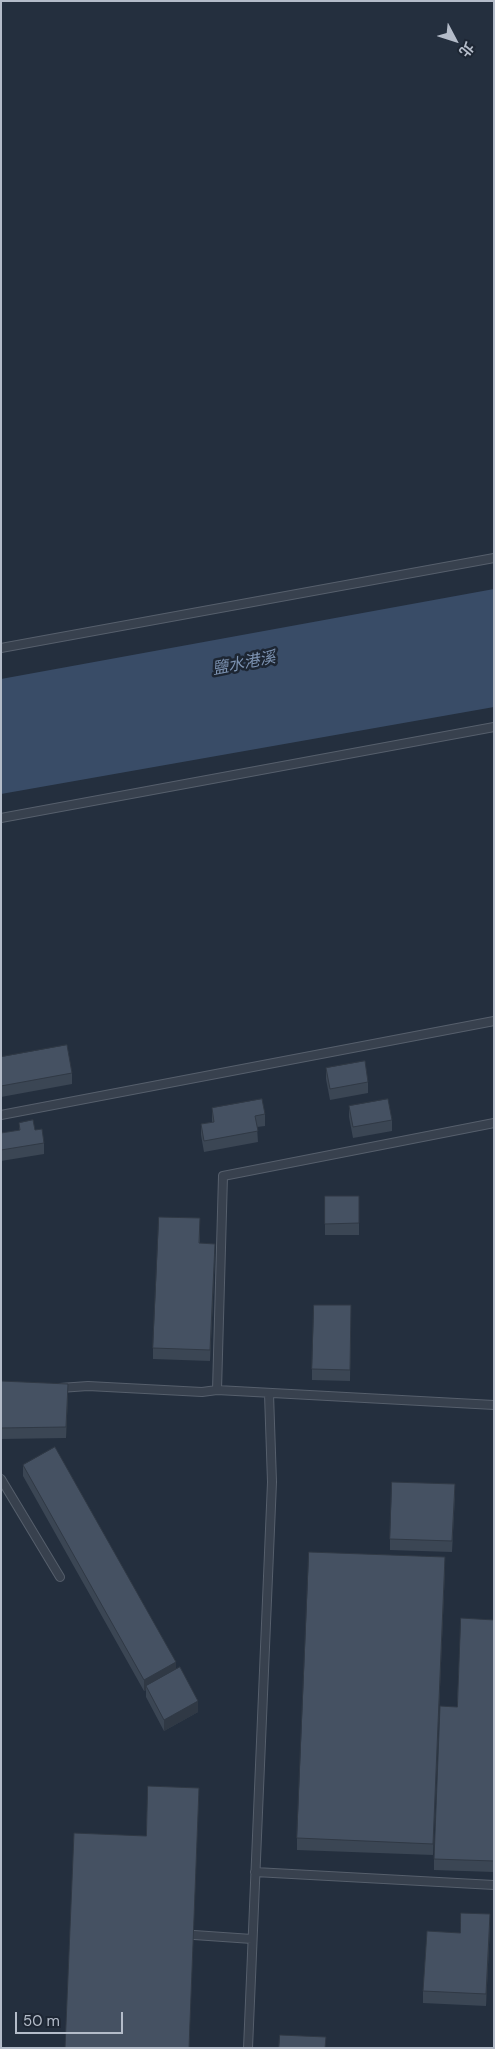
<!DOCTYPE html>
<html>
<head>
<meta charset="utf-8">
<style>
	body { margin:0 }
	#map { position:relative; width:495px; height:2049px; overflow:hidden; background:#242f3e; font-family:"DM Sans","Noto Sans TC",sans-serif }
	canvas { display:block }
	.frame { position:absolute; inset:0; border:2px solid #b4bcc9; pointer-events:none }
	.north { position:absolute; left:430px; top:15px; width:50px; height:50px; -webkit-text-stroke:4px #1d2633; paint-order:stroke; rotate:130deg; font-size:14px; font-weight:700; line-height:20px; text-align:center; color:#b4bcc9 }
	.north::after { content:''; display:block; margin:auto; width:18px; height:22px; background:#b4bcc9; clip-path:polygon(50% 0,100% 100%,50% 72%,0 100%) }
	.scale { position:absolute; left:15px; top:2012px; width:108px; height:22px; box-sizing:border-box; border:2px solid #b4bcc9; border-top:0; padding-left:6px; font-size:15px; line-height:18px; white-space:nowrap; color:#b4bcc9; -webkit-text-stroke:4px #1d2633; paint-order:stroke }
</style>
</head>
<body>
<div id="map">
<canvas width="495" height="2049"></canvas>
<div class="frame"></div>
<div class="north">北</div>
<div class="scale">50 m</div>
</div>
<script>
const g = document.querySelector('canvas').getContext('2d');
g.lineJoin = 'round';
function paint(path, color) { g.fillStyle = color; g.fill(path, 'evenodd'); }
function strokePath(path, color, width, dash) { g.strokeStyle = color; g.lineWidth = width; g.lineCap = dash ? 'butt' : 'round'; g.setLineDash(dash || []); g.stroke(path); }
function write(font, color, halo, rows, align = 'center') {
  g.font = font + ' "DM Sans","Noto Sans TC",sans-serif'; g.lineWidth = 5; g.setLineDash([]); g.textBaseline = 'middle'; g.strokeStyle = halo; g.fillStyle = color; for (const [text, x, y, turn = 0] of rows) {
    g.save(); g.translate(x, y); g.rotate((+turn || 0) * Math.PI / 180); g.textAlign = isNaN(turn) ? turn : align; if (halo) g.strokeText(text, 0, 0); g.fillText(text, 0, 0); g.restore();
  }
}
paint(new Path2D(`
	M 494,589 L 494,707 L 1,794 L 1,679 Z`), '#394c67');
const lane = new Path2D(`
	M 1,648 L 494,558
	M 1,818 L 494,727
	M 1,1115 L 494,1021
	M 60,1388 L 88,1386 L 202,1392 L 217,1390 L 494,1405
	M 217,1390 L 223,1176 L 494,1123
	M 1,1479 L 60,1577
	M 255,1872 L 494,1885
	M 194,1935 L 252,1939
	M 248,2048 L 272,1482 L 269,1394`);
strokePath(lane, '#565f6c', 10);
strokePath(lane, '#38414e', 8);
paint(new Path2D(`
	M 1,1057 L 72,1073 L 72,1084 L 1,1097 Z
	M 326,1068 L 368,1082 L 368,1093 L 330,1100 L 326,1079 Z
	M 349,1106 L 392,1120 L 392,1131 L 353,1138 L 349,1117 Z
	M 212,1108 L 265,1114 L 265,1126 L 257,1127 L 258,1142 L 204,1152 L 201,1135 L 201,1124 L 212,1122 Z
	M 19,1123 L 35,1130 L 44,1143 L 44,1154 L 1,1161 L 1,1133 L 19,1131 Z
	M 325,1196 L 359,1196 L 359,1235 L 325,1235 Z
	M 200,1229 L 200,1243 L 215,1255 L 210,1361 L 153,1359 L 153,1348 Z
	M 351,1305 L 350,1381 L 312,1380 L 312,1369 Z
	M 1,1381 L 68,1395 L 66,1438 L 1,1439 Z
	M 23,1465 L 176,1670 L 198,1712 L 164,1731 L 146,1697 L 146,1690 L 144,1691 L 23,1476 Z
	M 455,1495 L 452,1552 L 390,1550 L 390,1539 Z
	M 445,1568 L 433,1855 L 297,1850 L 297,1838 Z
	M 494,1620 L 494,1872 L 434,1870 L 434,1859 L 457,1707 Z
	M 490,1925 L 486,2006 L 423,2003 L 423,1991 L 460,1933 Z`), '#3b4654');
paint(new Path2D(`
	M 215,1244 L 215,1255 L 210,1361 L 210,1350 Z
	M 68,1384 L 68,1395 L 66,1438 L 66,1427 Z
	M 445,1557 L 445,1568 L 433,1855 L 433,1844 Z
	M 176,1662 L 176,1673 L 146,1686 L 146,1690 L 144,1691 L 144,1680 Z
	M 198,1701 L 198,1712 L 164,1731 L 164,1720 Z
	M 490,1914 L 490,1925 L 486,2006 L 486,1994 Z`), '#303945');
const building = new Path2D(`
	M 67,1045 L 72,1073 L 1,1086 L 1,1057 Z
	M 365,1061 L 368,1082 L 330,1089 L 326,1068 Z
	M 262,1099 L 265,1114 L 255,1116 L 258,1131 L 204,1141 L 201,1124 L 214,1122 L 212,1108 Z
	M 388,1099 L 392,1120 L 353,1127 L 349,1106 Z
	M 33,1120 L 35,1130 L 42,1129 L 44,1143 L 1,1150 L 1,1133 L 20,1130 L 19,1123 Z
	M 325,1196 L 359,1196 L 359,1223 L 325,1224 Z
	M 159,1217 L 200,1218 L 199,1243 L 215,1244 L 210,1350 L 153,1348 Z
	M 314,1305 L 351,1305 L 350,1370 L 312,1369 Z
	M 1,1381 L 68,1384 L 66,1427 L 1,1428 Z
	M 55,1447 L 176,1662 L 144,1680 L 23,1465 Z
	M 392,1482 L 455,1484 L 452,1541 L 390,1539 Z
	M 309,1552 L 445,1557 L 433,1844 L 297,1838 Z
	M 461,1618 L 494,1620 L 494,1861 L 434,1859 L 440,1706 L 457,1707 Z
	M 180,1667 L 198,1701 L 164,1720 L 146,1686 Z
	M 148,1786 L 199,1788 L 189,2048 L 65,2048 L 74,1833 L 146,1836 Z
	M 461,1913 L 490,1914 L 486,1994 L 423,1991 L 427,1931 L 460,1933 Z
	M 280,2035 L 326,2037 L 325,2048 L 279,2048 Z`);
paint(building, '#455162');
strokePath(building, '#303945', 1);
write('italic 16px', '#7c92b1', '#1d2633', [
	["鹽水港溪",244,664,-11]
]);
</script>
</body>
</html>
